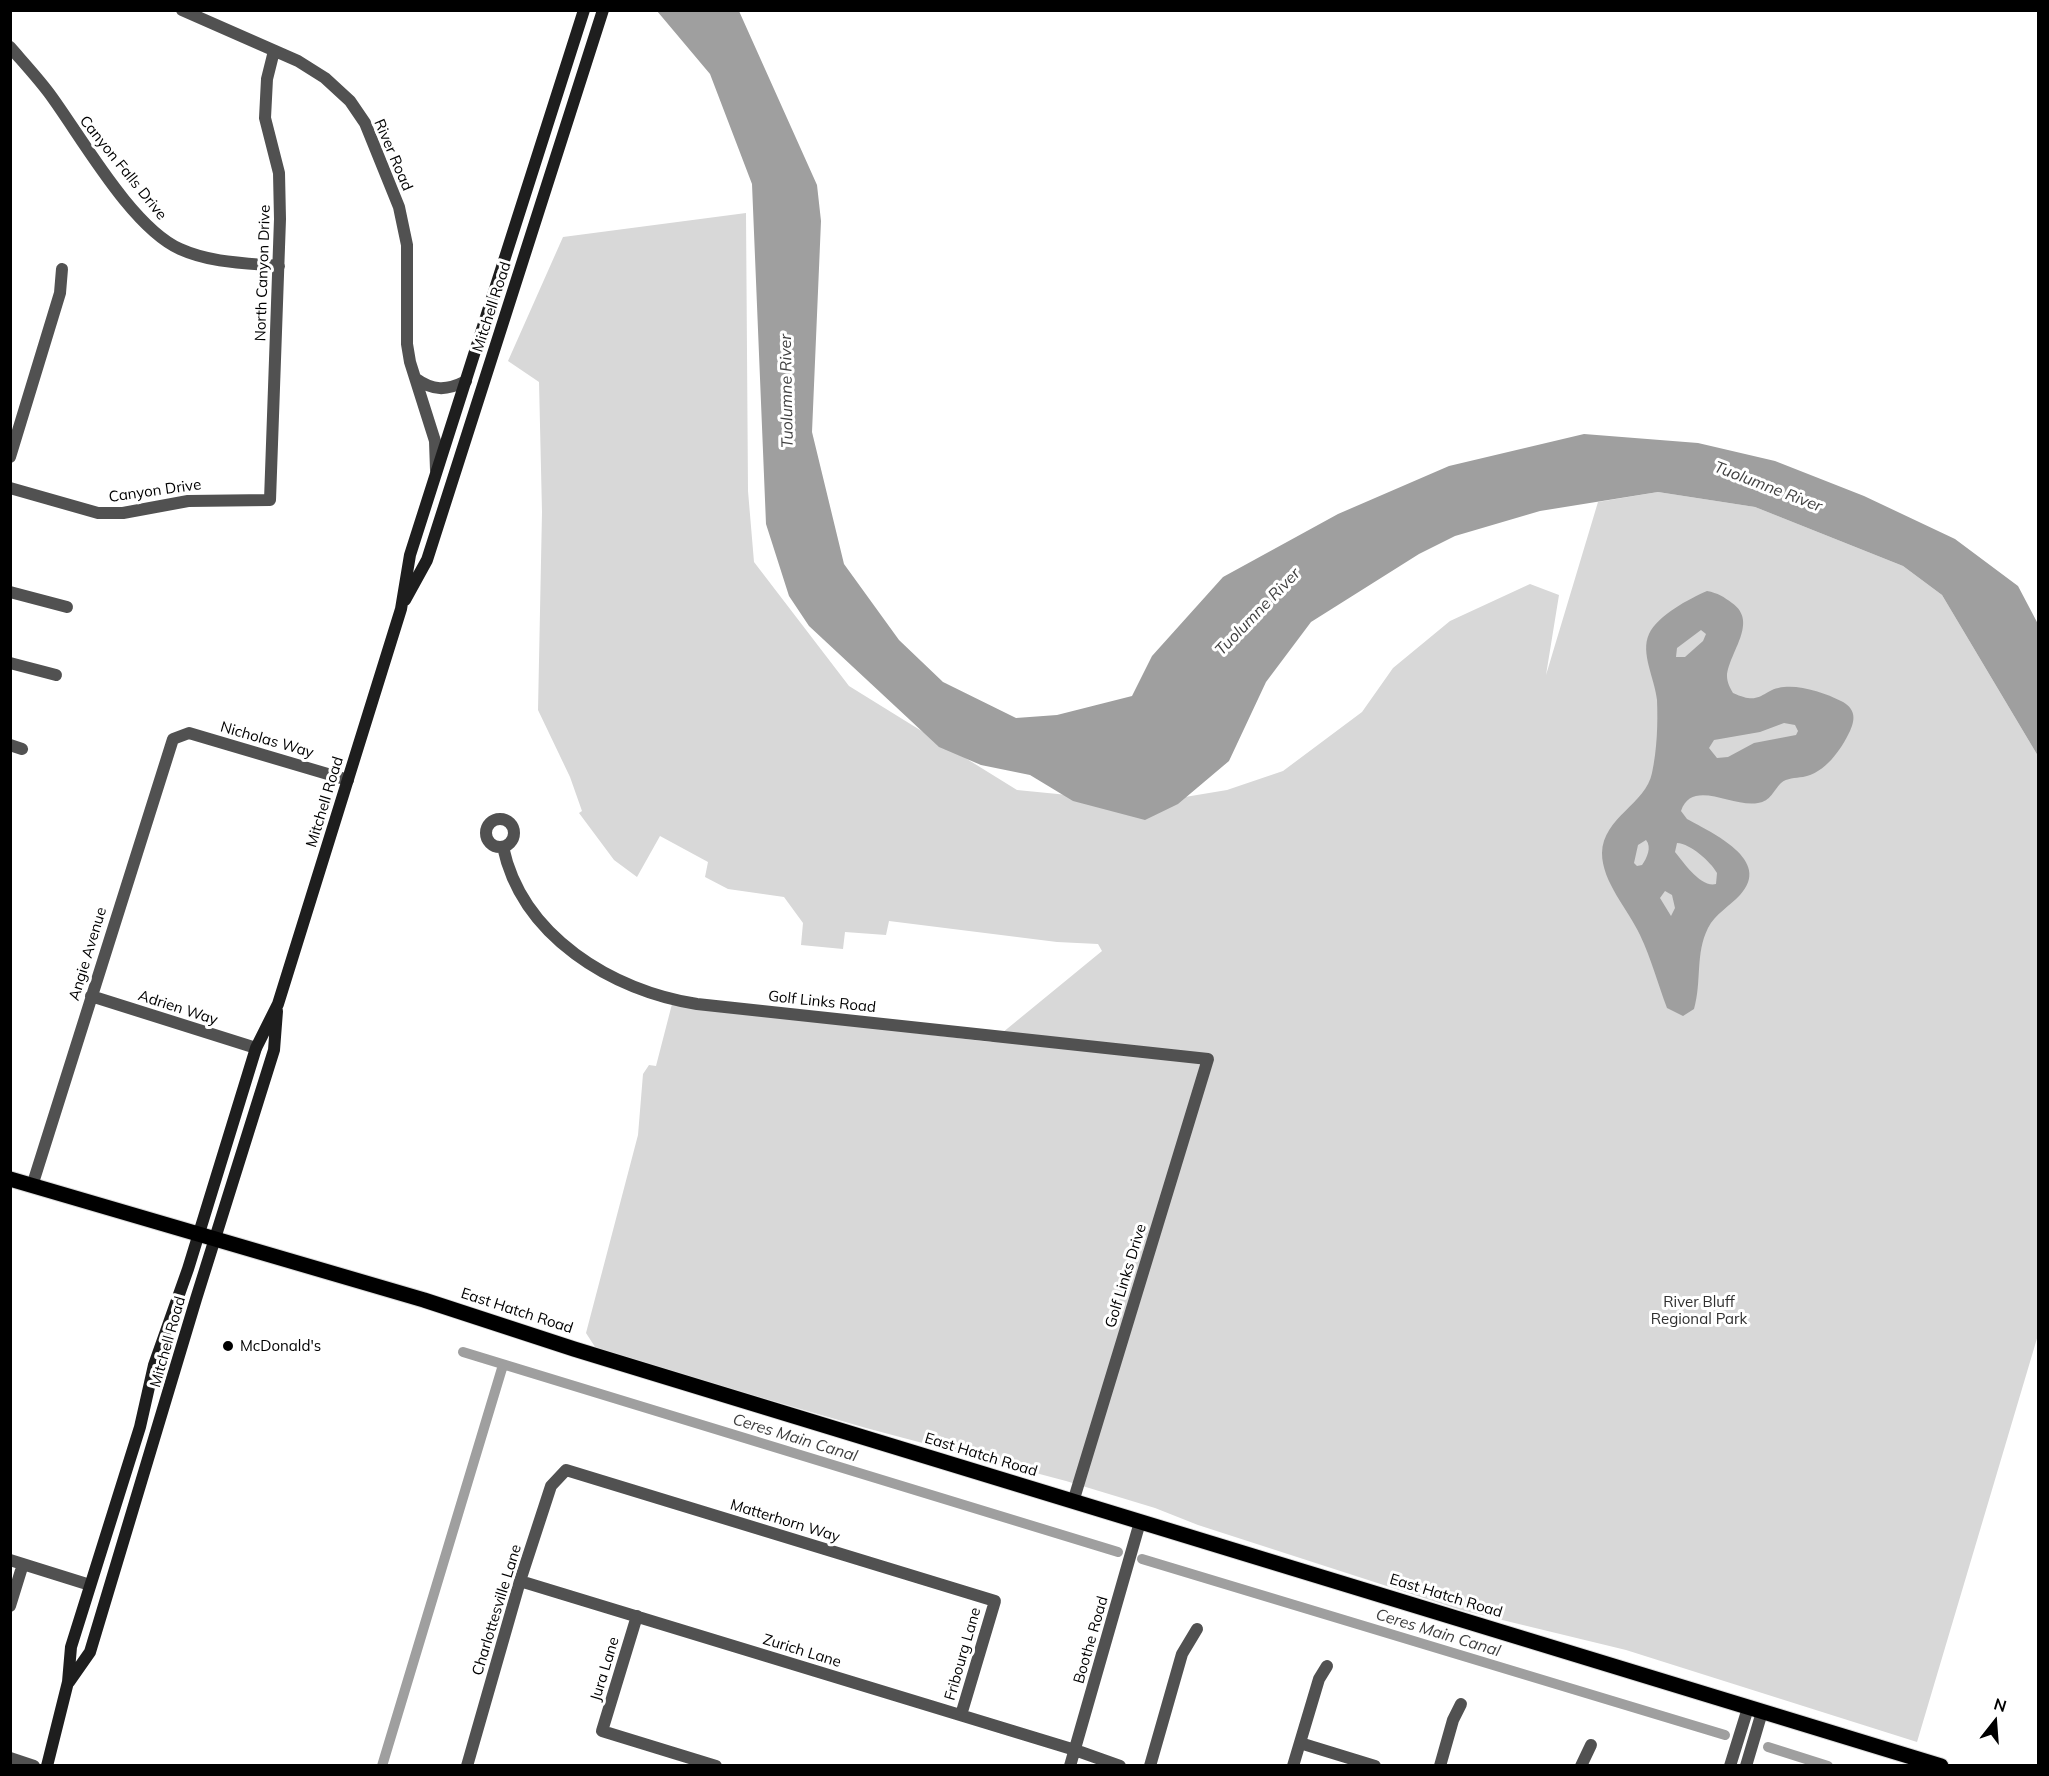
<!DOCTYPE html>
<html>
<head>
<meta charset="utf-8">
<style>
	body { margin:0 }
	#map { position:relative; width:2049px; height:1776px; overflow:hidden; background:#fff; font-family:Mulish,sans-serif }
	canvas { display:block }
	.frame { position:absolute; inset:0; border:12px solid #000; pointer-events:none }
	.north { position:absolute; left:1965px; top:1692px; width:60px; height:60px; -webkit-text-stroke:4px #fff; paint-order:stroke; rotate:17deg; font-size:16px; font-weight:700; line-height:24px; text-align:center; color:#000 }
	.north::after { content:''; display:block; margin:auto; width:21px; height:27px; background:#000; clip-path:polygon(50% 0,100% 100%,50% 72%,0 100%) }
</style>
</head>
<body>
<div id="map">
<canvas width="2049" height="1776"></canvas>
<div class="frame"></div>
<div class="north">N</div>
</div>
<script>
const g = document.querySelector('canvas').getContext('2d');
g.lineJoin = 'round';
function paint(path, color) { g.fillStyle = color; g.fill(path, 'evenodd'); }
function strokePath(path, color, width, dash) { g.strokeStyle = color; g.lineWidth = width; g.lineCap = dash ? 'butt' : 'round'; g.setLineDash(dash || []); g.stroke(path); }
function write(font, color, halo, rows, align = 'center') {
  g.font = font + ' Mulish,sans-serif'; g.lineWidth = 6; g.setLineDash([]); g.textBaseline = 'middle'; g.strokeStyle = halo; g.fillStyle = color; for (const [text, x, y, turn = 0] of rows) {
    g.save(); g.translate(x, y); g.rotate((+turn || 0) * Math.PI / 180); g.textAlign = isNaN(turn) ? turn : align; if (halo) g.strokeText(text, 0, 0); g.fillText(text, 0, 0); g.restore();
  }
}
paint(new Path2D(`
	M 746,213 L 748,491 L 754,562 L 849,686 L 1017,790 L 1149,803 L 1227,790 L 1283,771 L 1362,712 L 1393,668 L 1450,621 L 1530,584 L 1559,595 L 1546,675 L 1598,502 L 1658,492 L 1755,507 L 1903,566 L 1942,595 L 2038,756 L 2038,1335 L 1917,1742 L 1626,1650 L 1461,1610 L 1198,1525 L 1155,1508 L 1066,1481 L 866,1428 L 597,1350 L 586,1333 L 638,1135 L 643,1074 L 649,1065 L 656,1066 L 672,1004 L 991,1042 L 1102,951 L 1098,944 L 1057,942 L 889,921 L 886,935 L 845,932 L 843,949 L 801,945 L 803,923 L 784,897 L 728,889 L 705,877 L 708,862 L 660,836 L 637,877 L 614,860 L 579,813 L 582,811 L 570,777 L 538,710 L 542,512 L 539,382 L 508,361 L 563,237 Z`), '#d8d8d8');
paint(new Path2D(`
	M 657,11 L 739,11 L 817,185 L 821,221 L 812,432 L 844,564 L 899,640 L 943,682 L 1016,718 L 1057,715 L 1132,696 L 1152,656 L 1223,577 L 1338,514 L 1449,466 L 1584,434 L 1698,443 L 1775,461 L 1864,496 L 1955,539 L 2018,586 L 2038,624 L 2038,756 L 1942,595 L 1903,566 L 1755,507 L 1658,492 L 1540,511 L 1455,536 L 1419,554 L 1311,622 L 1266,682 L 1229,761 L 1178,804 L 1145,820 L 1073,801 L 1030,775 L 981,765 L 939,747 L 809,626 L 789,596 L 766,524 L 752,184 L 710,74 Z
	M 1707,591 C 1718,593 1724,597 1732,603 C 1759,622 1729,652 1727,676 C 1727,682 1730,688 1733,693 C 1763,707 1761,689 1784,687 C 1801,685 1826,693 1841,701 C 1855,708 1856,718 1850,731 C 1841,750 1825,773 1803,777 C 1795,778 1787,778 1781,783 C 1773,791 1771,801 1758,803 C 1733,808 1692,778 1681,811 L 1687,819 C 1712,833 1773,860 1740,895 C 1730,906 1715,914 1708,928 C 1695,954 1702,982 1694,1009 L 1683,1016 L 1667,1008 C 1658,984 1651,958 1640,935 C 1628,909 1602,882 1602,853 C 1603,817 1646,804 1652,773 C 1657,750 1658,724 1657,700 C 1655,679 1640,653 1649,634 C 1658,615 1689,599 1707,591 ZM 1701,630 L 1706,634 L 1703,641 L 1685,657 L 1676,657 L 1677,648 ZM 1784,723 L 1795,725 L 1798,731 L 1796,735 L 1754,743 L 1728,757 L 1717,758 L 1709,748 L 1714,740 L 1760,732 ZM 1646,840 C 1652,847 1647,858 1642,865 L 1637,866 L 1634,863 L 1638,845 ZM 1677,843 C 1691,844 1710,861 1717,873 L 1716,884 C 1701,888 1684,863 1675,852 ZM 1665,891 L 1672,895 L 1675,908 L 1671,916 L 1660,898 Z`), '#9f9f9f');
strokePath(new Path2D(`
	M 463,1352 L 1118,1552
	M 1142,1559 L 1725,1735
	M 1768,1747 L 1828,1766
	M 382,1766 L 503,1365`), '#9f9f9f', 10);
const primary = new Path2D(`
	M 10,1179 L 424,1300 L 574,1349 L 1941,1766`);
strokePath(primary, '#dbdbdb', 17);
strokePath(new Path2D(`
	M 182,10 L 298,61 L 325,78 L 350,101 L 365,123 L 399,207 L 407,245 L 407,344 L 410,362 L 435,441 L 436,470
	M 10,47 C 23,62 37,77 49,93 C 81,136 131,227 180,249 C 211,263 245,263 279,266
	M 415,378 C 433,391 446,391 466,381
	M 10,457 L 60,293 L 62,269
	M 10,488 L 98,513 L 123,513 L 188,501 L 270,500 L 280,219 L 279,173 L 265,118 L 267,79 L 274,51
	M 10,592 L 67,607
	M 10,663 L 56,675
	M 10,745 L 22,749
	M486 833a14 14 0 1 1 28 0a14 14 0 1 1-28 0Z
	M 503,847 C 522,936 612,991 697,1004 L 1208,1059 L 1073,1502
	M 91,996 L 256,1048
	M 32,1186 L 173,739 L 189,733 L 348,780
	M 10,1560 L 90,1585
	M 520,1581 L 1075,1750 L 1120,1766
	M 10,1606 L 23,1564
	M 637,1616 L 602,1731 L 716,1766
	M 1300,1743 L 1375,1766
	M 10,1758 L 34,1766
	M 467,1766 L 520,1581 L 551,1486 L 566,1470 L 995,1601 L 961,1715
	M 1070,1766 L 1140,1522
	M 1150,1766 L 1182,1654 L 1197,1629
	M 1293,1766 L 1319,1679 L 1327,1666
	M 1440,1766 L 1453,1720 L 1461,1704
	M 1581,1766 L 1591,1745
	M 1730,1766 L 1748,1708
	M 1746,1766 L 1762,1712`), '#515151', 12);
strokePath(new Path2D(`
	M 405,600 L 427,560 L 603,10
	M 69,1682 L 90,1652 L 196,1299 L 274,1050 L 277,1011
	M 47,1766 L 68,1682 L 71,1647 L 140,1427 L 154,1365 L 188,1269 L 256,1048 L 278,1004 L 401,609 L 410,555 L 584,10`), '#1e1e1e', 12);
strokePath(primary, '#000', 15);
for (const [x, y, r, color] of [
	[228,1346,6,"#000"]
]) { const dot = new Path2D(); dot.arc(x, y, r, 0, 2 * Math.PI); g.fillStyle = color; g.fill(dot); strokePath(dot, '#fff', 2); }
write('15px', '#000', '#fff', [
	["River Road",393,155,67],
	["Canyon Falls Drive",123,168,51],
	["North Canyon Drive",263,273,-88],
	["Mitchell Road",492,307,-72],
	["Canyon Drive",155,491,-8],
	["Nicholas Way",267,740,16],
	["Mitchell Road",325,802,-73],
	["Angie Avenue",88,954,-73],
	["Golf Links Road",822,1002,6],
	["Adrien Way",178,1008,18],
	["Golf Links Drive",1126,1276,-73],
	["East Hatch Road",517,1311,18],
	["Mitchell Road",168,1342,-74],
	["East Hatch Road",981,1455,17],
	["Matterhorn Way",785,1521,17],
	["East Hatch Road",1446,1596,17],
	["Charlottesville Lane",497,1610,-73],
	["Boothe Road",1091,1640,-74],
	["Zurich Lane",802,1651,17],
	["Fribourg Lane",963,1654,-74],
	["Jura Lane",605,1669,-73]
]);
write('15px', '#2f2f2f', '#fff', [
	["River Bluff",1699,1302],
	["Regional Park",1699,1319]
]);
write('15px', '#000', '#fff', [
	["McDonald's",240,1346]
], 'left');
write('italic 16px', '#404040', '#fff', [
	["Tuolumne River",787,391,-91],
	["Tuolumne River",1768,487,21],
	["Tuolumne River",1258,612,-46],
	["Ceres Main Canal",795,1438,17],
	["Ceres Main Canal",1438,1633,17]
]);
</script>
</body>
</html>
